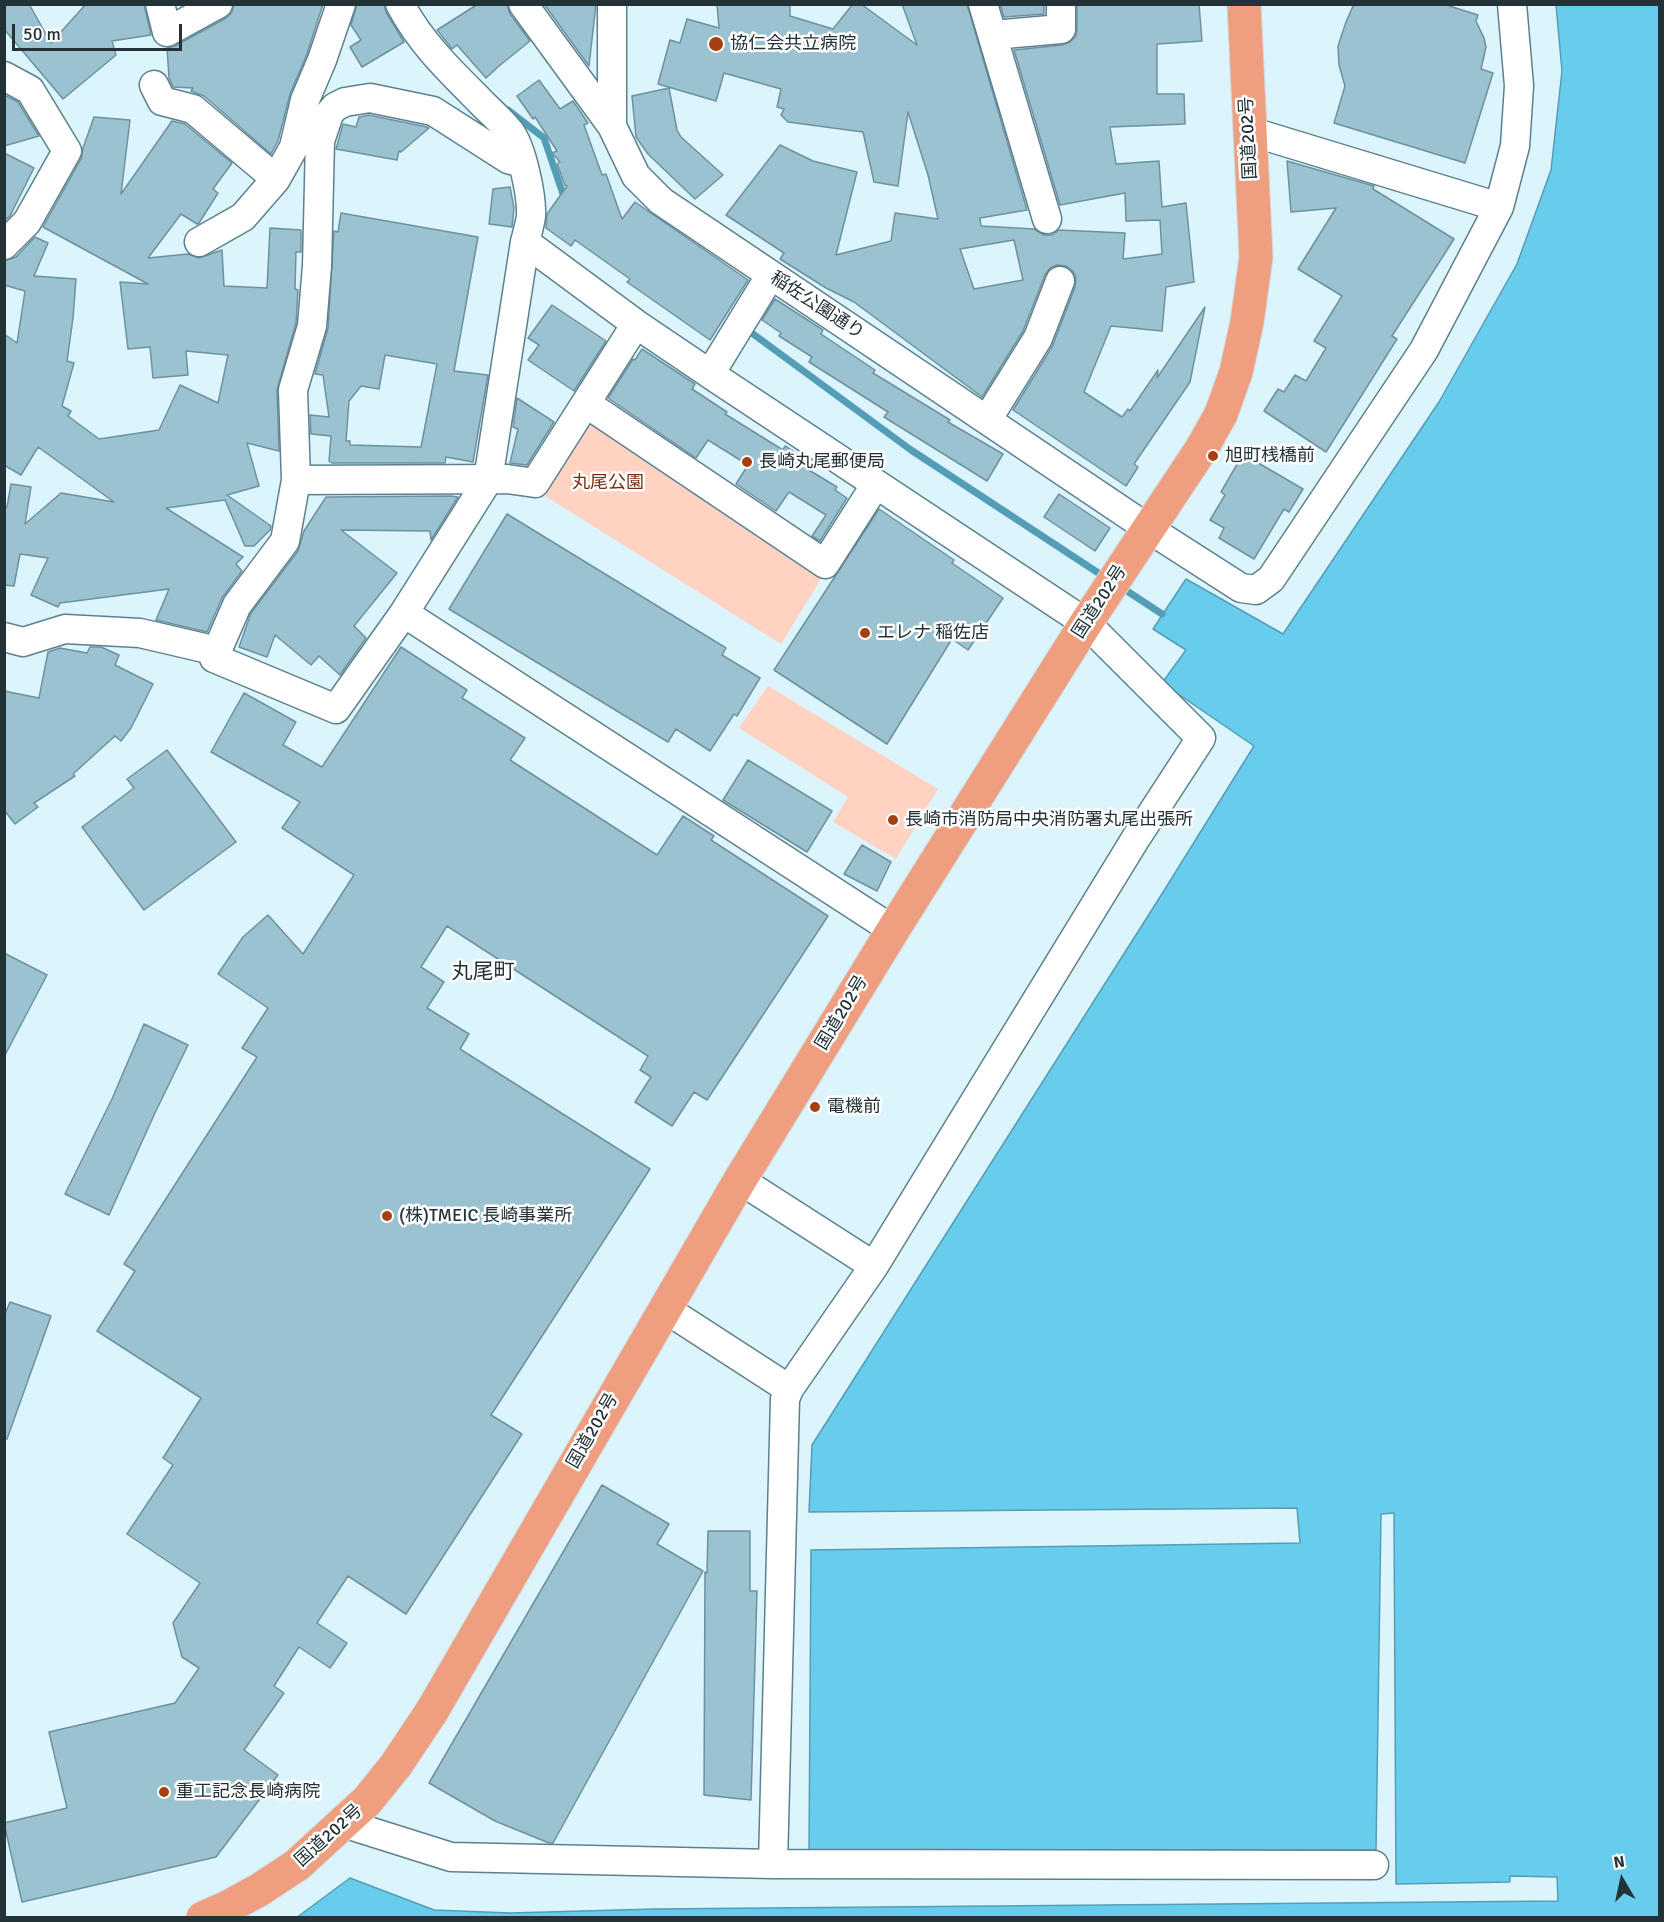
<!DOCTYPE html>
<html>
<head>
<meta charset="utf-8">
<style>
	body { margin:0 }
	#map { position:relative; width:1664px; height:1922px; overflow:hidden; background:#dcf4fc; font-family:Signika,sans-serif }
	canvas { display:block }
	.frame { position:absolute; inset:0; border:6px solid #223237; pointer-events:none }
	.north { position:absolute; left:1592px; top:1850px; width:60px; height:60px; -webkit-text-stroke:4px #fff; paint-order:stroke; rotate:351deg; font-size:16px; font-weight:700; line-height:24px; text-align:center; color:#223237 }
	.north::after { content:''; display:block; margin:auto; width:21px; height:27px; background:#223237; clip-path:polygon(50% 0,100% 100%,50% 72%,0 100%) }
	.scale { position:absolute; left:12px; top:24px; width:170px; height:27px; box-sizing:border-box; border:3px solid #223237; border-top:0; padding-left:8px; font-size:18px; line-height:21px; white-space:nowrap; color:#223237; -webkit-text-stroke:4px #fff; paint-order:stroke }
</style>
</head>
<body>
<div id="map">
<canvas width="1664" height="1922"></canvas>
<div class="frame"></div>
<div class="north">N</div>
<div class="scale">50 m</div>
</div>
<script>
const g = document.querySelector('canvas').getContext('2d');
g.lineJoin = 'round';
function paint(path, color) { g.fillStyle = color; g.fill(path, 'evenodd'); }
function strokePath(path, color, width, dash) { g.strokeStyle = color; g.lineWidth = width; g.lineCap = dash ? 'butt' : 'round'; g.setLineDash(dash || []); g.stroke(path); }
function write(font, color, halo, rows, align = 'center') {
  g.font = font + ' Signika,"Noto Sans JP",sans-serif'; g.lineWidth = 5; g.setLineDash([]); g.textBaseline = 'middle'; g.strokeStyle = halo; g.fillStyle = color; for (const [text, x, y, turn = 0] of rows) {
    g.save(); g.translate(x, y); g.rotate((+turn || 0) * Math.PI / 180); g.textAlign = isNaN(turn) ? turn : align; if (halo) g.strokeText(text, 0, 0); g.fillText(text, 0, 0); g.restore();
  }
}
paint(new Path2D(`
	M 592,420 L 824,574 L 781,644 L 542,494 Z
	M 768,686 L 938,789 L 896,859 L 833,822 L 848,797 L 739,728 Z`), '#ffd2c1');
const water = new Path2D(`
	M 1556,5 L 1659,5 L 1659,1917 L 296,1918 L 350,1878 L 434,1910 L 510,1913 L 655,1909 L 1558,1901 L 1557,1877 L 1510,1876 L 1510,1882 L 1396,1884 L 1394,1513 L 1381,1514 L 1376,1850 L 809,1851 L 811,1550 L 1300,1543 L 1297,1508 L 809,1512 L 812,1445 L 1160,897 L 1254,746 L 1162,683 L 1186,650 L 1153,629 L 1186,579 L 1283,634 L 1439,402 L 1517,264 L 1551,170 L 1562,71 Z`);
paint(water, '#68cded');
strokePath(water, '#539eb6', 1.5);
strokePath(new Path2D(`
	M 508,110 L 544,138 L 565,200
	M 745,328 L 911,450 L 1106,578
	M 1121,587 L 1162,614`), '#539eb6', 7);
const building = new Path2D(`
	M 4,4 L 29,4 L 51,43 L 86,4 L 144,4 L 151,35 L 112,41 L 116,55 L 63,99 L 4,29 Z
	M 234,4 L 323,4 L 307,54 L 290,94 L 278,141 L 271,154 L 204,96 L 191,91 L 193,88 L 173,87 L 169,78 L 167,48 L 175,46 L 226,18 L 232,12 Z
	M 357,4 L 384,4 L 386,12 L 404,42 L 362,67 L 350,47 L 361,40 L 351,25 Z
	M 478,4 L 507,4 L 510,14 L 530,41 L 499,66 L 486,78 L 457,45 L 452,49 L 437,30 Z
	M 544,4 L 596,4 L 589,66 Z
	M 717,4 L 790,4 L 790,16 L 833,29 L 853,4 L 861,4 L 917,45 L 902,4 L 967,4 L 1027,210 L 980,218 L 981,226 L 1034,229 L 1044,235 L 1052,235 L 1059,230 L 1125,233 L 1123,259 L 1162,254 L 1160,220 L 1126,221 L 1125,193 L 1060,205 L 1014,50 L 1062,45 L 1070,42 L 1076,36 L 1077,30 L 1077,4 L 1199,4 L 1202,41 L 1157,44 L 1157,94 L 1184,94 L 1185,124 L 1110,127 L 1116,164 L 1159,161 L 1162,207 L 1186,203 L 1194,282 L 1166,287 L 1162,331 L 1111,326 L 1084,392 L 1122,417 L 1128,409 L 1130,411 L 1158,370 L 1157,378 L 1205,307 L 1190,382 L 1134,464 L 1138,467 L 1126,486 L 1013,410 L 1052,347 L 1075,287 L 1076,278 L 1073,271 L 1066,266 L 1057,265 L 1050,268 L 1045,275 L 1023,331 L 982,397 L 854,302 L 826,288 L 780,259 L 784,253 L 726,215 L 780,145 L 813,161 L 857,172 L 836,255 L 891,241 L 895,213 L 938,219 L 928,175 L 908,112 L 898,186 L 874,182 L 863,132 L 788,122 L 781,115 L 784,109 L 777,107 L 781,89 L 724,73 L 716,101 L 658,84 L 670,40 L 680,43 L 687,19 L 719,28 ZM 1014,240 L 1023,280 L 974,289 L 960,249 Z
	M 1000,4 L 1044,4 L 1044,14 L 1004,17 Z
	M 1354,4 L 1443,4 L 1478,15 L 1476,21 L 1484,38 L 1486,47 L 1481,69 L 1493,73 L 1465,163 L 1334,123 L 1345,86 L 1339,65 L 1338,46 L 1346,22 Z
	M 539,80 L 560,109 L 573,101 L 588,123 L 584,125 L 602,175 L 606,174 L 622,219 L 635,202 L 748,280 L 710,340 L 627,282 L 630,279 L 575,240 L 571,246 L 546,228 L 547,214 L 567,186 L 565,185 L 557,164 L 560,162 L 552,153 L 557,151 L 535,117 L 533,119 L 517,96 Z
	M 669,88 L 677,130 L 681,137 L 723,175 L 695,199 L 648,154 L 636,137 L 632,96 Z
	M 4,95 L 18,102 L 39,136 L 4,146 Z
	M 369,115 L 427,127 L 429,128 L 401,152 L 399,151 L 397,160 L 336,149 L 343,124 L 356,127 L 359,117 Z
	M 94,117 L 130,120 L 121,194 L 172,121 L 185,124 L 232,163 L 213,189 L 218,193 L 199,223 L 197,224 L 181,214 L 148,258 L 188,254 L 199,258 L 222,250 L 224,286 L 267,288 L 270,228 L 301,230 L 301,252 L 296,252 L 295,289 L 298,290 L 296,323 L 277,390 L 279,451 L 247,443 L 259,486 L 227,495 L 271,526 L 270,530 L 254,546 L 245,546 L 225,500 L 166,508 L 243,557 L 236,564 L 242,571 L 222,598 L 207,632 L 156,620 L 169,589 L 60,603 L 58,607 L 31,595 L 48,558 L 20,554 L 14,586 L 4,585 L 4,507 L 7,507 L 11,484 L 31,487 L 25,524 L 61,493 L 114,502 L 38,447 L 21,475 L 4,465 L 4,334 L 17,343 L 25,291 L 4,285 L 4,261 L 16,257 L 35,237 L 48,243 L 34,276 L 76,279 L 73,318 L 67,361 L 74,363 L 62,406 L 71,411 L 68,416 L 99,439 L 159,430 L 180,385 L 218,403 L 228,355 L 186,351 L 188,375 L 153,378 L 150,347 L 128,349 L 120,282 L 148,284 L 43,227 L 81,159 L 83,148 Z
	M 4,153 L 34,168 L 10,216 L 4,221 Z
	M 1287,161 L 1374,186 L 1373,189 L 1454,239 L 1392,336 L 1397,339 L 1326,452 L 1264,411 L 1278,389 L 1284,392 L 1295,375 L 1306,381 L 1326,348 L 1314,341 L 1342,296 L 1298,269 L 1336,208 L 1291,212 Z
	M 510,187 L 514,208 L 512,227 L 489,224 L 493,189 Z
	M 341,213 L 478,237 L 454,371 L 488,375 L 473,462 L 446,457 L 445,463 L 332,463 L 329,461 L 331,436 L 311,434 L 310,415 L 329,417 L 323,375 L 315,374 L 328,328 L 334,231 L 338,232 ZM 385,355 L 437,364 L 421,447 L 350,445 L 350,441 L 346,441 L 349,401 L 361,386 L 379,389 Z
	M 775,299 L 823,330 L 821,334 L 875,370 L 873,373 L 950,420 L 948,422 L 1003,454 L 987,481 L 884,417 L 888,412 L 809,362 L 812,357 L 779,336 L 781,333 L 762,320 Z
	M 552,305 L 606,341 L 574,391 L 528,360 L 539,345 L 528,338 Z
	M 642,349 L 695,384 L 692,389 L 727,412 L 725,414 L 783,450 L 785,446 L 808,461 L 804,467 L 837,487 L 835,490 L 847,498 L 820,541 L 812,536 L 826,515 L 789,492 L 776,511 L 736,484 L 748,465 L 708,440 L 696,458 L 608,398 L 633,359 L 635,360 Z
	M 517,398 L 554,422 L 527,465 L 510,463 L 518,429 L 513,427 Z
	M 1243,454 L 1303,489 L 1289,512 L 1284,509 L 1254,559 L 1219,538 L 1224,528 L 1210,520 L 1225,495 L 1221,492 Z
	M 1059,494 L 1110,528 L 1095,551 L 1044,517 Z
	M 451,496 L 458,497 L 431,540 L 430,531 L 341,530 L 397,573 L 354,626 L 366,638 L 340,675 L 319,656 L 311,665 L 275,635 L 267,657 L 239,647 L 251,613 L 298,551 L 304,531 L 326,497 Z
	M 879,509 L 954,560 L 952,563 L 1003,598 L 968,650 L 952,639 L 887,744 L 774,670 Z
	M 507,514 L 726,648 L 722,655 L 760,678 L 737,716 L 734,714 L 710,751 L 676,729 L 668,742 L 449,609 Z
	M 90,647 L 101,647 L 119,655 L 115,665 L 153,684 L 131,728 L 121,741 L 115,736 L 73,774 L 75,776 L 34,803 L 38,807 L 15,824 L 4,810 L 4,691 L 39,698 L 48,652 L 60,648 L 87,653 Z
	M 401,647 L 467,690 L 462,698 L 525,738 L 510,760 L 657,855 L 683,816 L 714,836 L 711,840 L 828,916 L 707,1100 L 694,1092 L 672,1126 L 635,1102 L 651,1077 L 640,1070 L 648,1056 L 447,926 L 421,967 L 444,982 L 427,1008 L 469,1034 L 460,1049 L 650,1169 L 491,1415 L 522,1434 L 406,1614 L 348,1576 L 317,1623 L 347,1643 L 330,1668 L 299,1647 L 274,1686 L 284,1693 L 244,1750 L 278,1775 L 216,1857 L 22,1902 L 4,1823 L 67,1808 L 49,1732 L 175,1703 L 199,1668 L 182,1657 L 173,1623 L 200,1583 L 127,1534 L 173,1465 L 163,1458 L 201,1398 L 97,1331 L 135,1271 L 124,1264 L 257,1057 L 242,1048 L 268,1008 L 218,974 L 243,937 L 268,915 L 303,954 L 354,875 L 282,828 L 300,802 L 211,752 L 244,693 L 296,722 L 283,745 L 322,767 Z
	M 167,750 L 236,842 L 144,910 L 82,827 L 134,788 L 127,779 Z
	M 748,760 L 832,811 L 807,852 L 723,800 Z
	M 862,845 L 891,862 L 877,891 L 844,874 Z
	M 4,953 L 47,975 L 4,1057 Z
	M 144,1024 L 188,1045 L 154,1115 L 109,1215 L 65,1194 L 112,1099 Z
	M 10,1302 L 51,1316 L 7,1439 L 4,1439 L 4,1316 Z
	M 602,1485 L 669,1524 L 657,1544 L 703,1571 L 553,1843 L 549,1843 L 495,1821 L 429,1783 Z
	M 708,1531 L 750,1531 L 750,1591 L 757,1591 L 751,1800 L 704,1795 L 705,1572 L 707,1573 Z`);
paint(building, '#9bc2d0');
strokePath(building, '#6d929f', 1.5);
const minor = new Path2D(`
	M 160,4 L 167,32 L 218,4
	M 400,4 C 420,42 448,69 478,99 C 488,110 501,120 510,132 C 522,148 532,196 531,216 C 530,224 527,234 525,242 L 488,480 L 404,613 L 336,709 L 214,658 L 237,605 L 285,541 L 296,480 L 293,390 L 312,326 L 317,266 L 320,141 L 329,114 L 335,107 L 345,102 L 370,98 L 433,111 L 508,159 L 522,163
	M 523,4 L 612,126
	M 612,4 L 612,126 L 636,176 L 661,201 L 1149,529 L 1241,588 L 1256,590 L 1271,579 L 1424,350 L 1499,207 L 1515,146 L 1519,86 L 1512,4
	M 983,4 L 1047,219
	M 993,35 L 1061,29 L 1061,4
	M 4,76 L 30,90 L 67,151 L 27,222 L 4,245
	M 154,85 L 162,101 L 193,109 L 276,179
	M 1249,131 L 1499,207
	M 199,242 L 243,217 L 276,179 L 294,147 L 305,100 L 322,60 L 341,4
	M 525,242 L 636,324 L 710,374
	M 770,276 L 710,374 L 1086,623 L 1201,738 L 1136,838 L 874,1266 L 789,1389 L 785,1399 L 773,1864
	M 587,404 L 825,564 L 876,484
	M 987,420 L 1038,338 L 1060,281
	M 296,480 L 507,479 L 535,483 L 636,324
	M 404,613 L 893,930
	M 4,637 L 23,642 L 65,629 L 140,633 L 217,651
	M 740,1180 L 874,1266
	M 664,1308 L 789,1389
	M 343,1823 L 451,1857 L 773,1864 L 1374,1865`);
const highway = new Path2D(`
	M 203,1918 L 228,1907 L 259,1890 L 297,1865 L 367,1801 L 396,1765 L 432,1711 L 740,1180 L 893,930 L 1086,623 L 1202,448 L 1221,414 L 1236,372 L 1247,322 L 1256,257 L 1244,4`);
strokePath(minor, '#5c818e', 31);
strokePath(highway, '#d3d6d7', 35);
strokePath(minor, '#fff', 28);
strokePath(highway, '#ef9e80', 33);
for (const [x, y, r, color] of [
	[716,44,8,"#a54010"],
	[1213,456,6,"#a54010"],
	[747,462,6,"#a54010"],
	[865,633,6,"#a54010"],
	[893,820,6,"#a54010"],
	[815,1107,6,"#a54010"],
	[387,1216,6,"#a54010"],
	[164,1792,6,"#a54010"]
]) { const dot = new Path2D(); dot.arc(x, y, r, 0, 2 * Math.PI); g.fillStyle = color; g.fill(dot); strokePath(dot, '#fff', 2); }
write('18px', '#223237', '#fff', [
	["協仁会共立病院",730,44],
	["旭町桟橋前",1225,456],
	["長崎丸尾郵便局",759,462],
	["エレナ 稲佐店",877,633],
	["長崎市消防局中央消防署丸尾出張所",905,820],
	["電機前",827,1107],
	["(株)TMEIC 長崎事業所",399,1216],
	["重工記念長崎病院",176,1792]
], 'left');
write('18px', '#223237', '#fff', [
	["国道202号",1249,138,-93],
	["稲佐公園通り",817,306,33],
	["国道202号",1100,602,-57],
	["国道202号",842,1013,-59],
	["国道202号",593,1431,-60],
	["国道202号",329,1836,-42]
]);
write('18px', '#773011', '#fff', [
	["丸尾公園",608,483]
]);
write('21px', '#223237', '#fff', [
	["丸尾町",483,972]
]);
</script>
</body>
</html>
